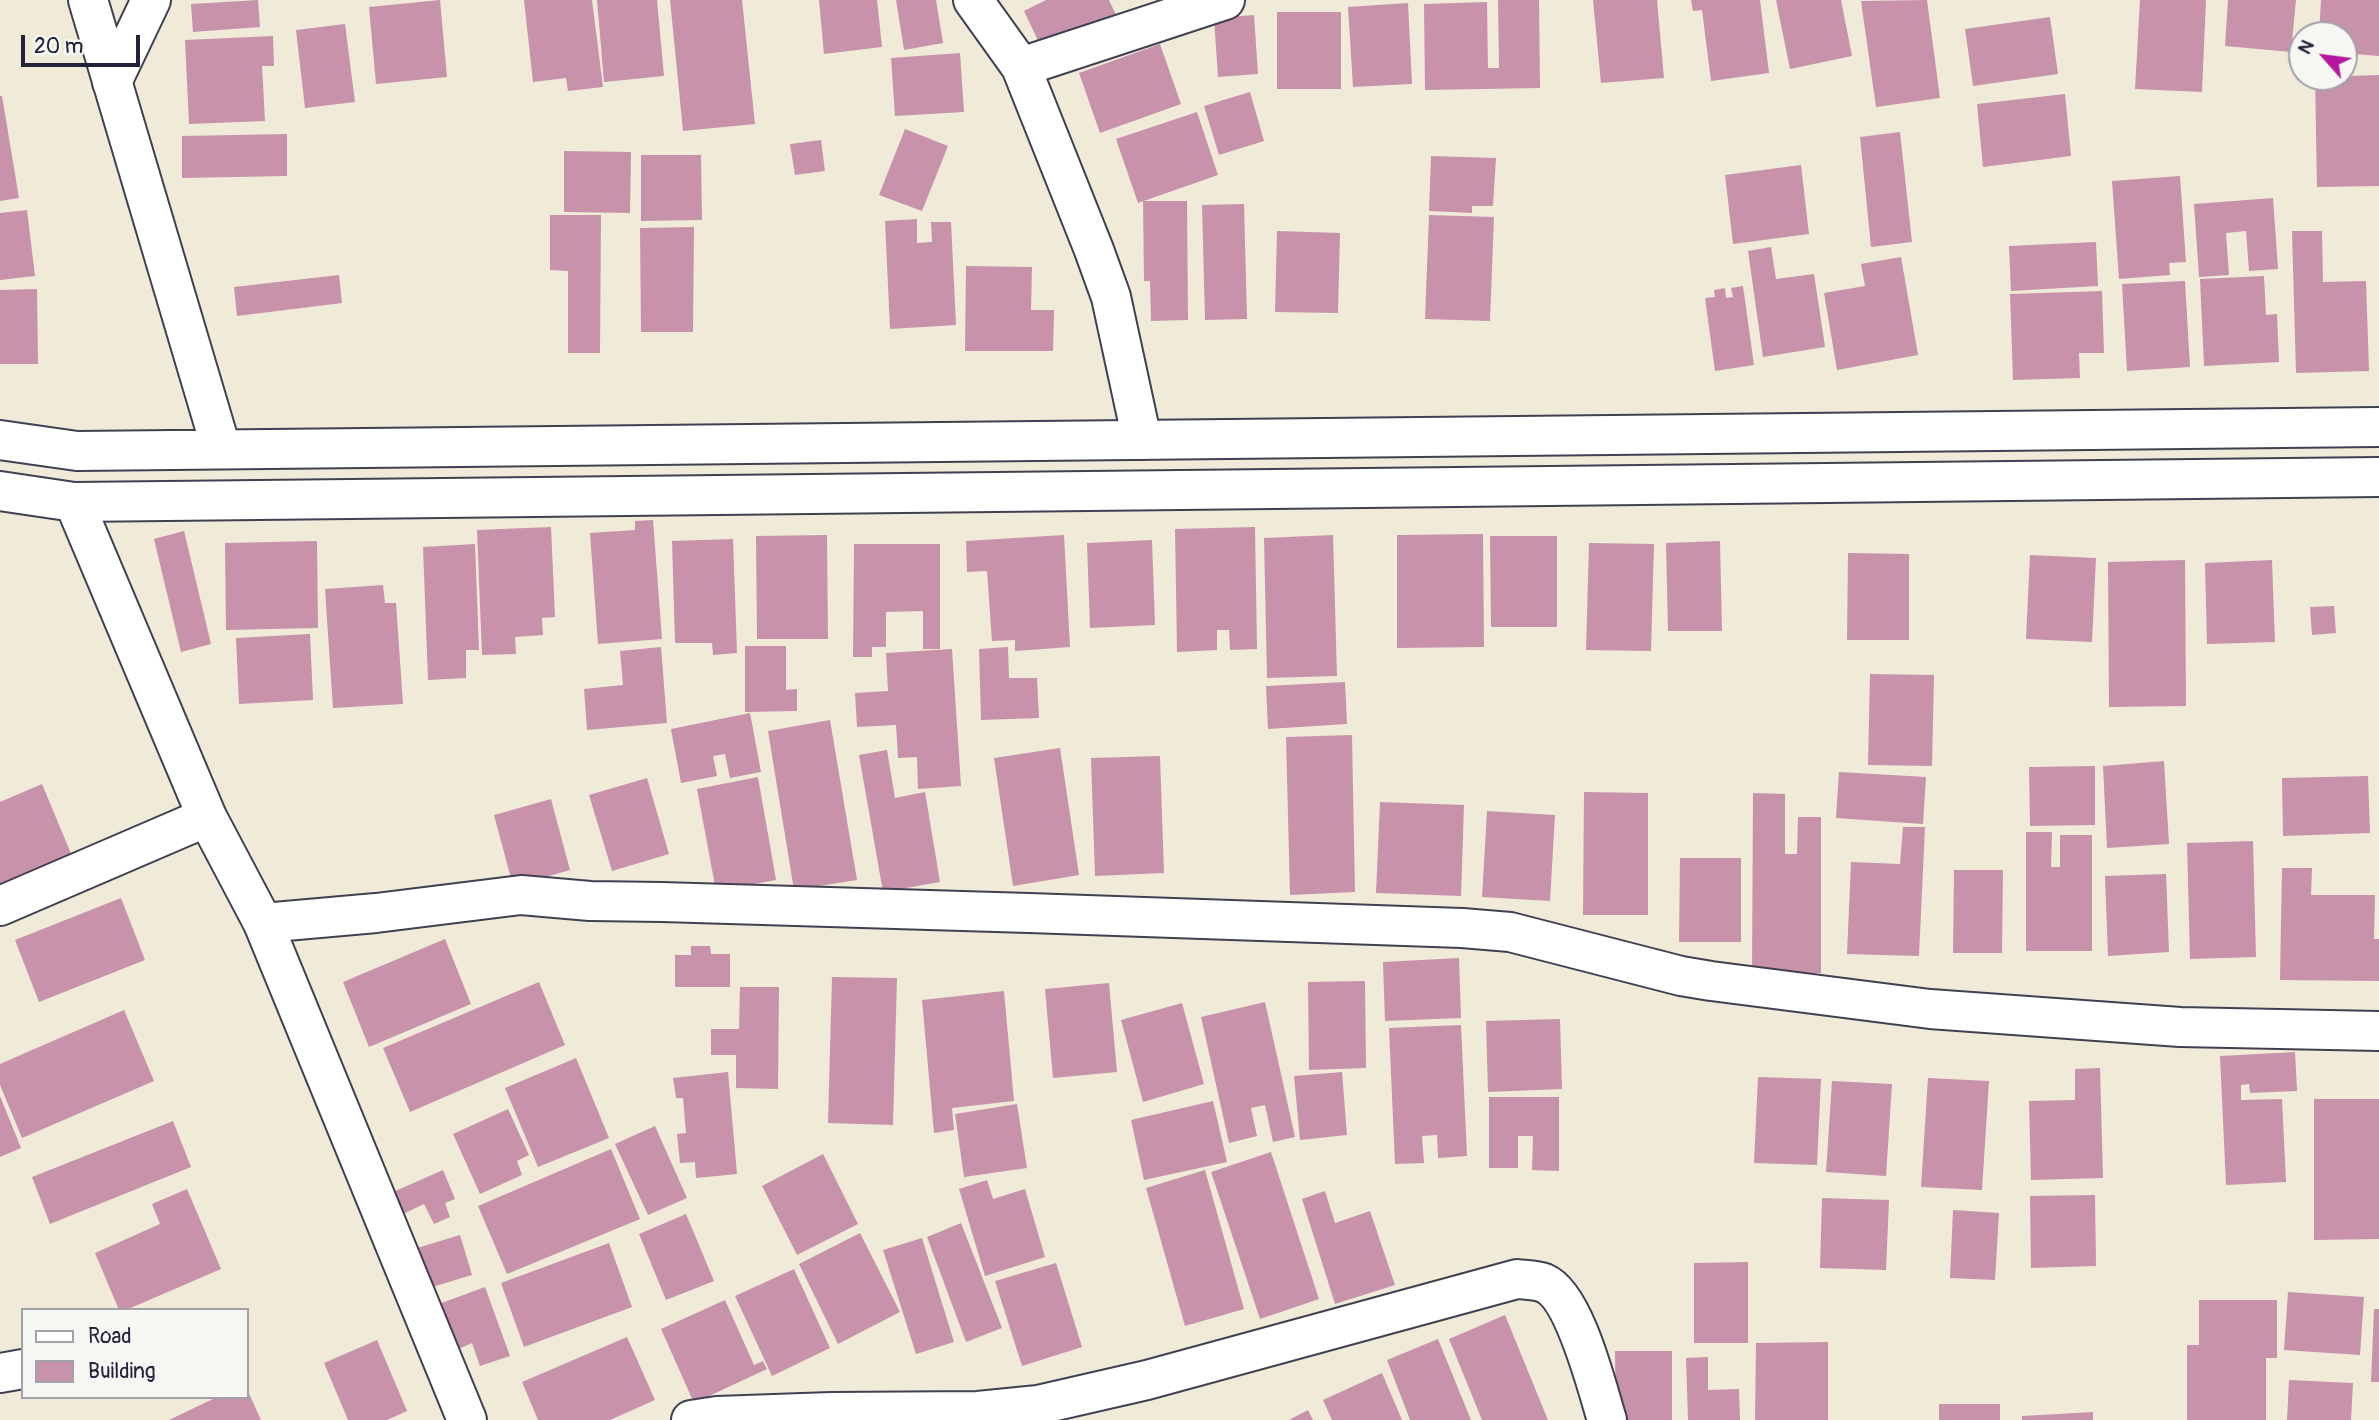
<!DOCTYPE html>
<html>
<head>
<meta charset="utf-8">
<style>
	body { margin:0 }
	#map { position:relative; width:2379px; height:1420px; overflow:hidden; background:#efebd8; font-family:Pangolin,sans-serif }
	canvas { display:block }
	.legend { position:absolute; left:21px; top:1308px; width:228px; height:91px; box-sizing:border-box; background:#f6f6f2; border:2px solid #a1a1a9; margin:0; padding:9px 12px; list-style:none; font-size:21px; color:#22223b }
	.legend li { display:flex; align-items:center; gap:14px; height:35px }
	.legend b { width:35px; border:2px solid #a1a1a9 }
	.north { position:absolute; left:2288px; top:21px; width:70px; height:70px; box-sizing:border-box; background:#f6f6f2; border:2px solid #a1a1a9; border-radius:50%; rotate:298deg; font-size:19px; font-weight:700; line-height:28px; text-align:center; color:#22223b }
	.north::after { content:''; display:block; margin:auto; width:24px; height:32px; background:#b5179e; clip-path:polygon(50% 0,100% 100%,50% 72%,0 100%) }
	.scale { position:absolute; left:21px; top:35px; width:119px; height:32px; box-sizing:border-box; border:4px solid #22223b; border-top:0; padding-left:9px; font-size:21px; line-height:24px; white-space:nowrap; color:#22223b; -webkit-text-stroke:5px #f6f6f2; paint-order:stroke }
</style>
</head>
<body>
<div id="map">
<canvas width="2379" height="1420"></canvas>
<ul class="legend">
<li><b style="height:9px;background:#fff"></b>Road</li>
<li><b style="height:19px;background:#c892ab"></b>Building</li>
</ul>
<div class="north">N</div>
<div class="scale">20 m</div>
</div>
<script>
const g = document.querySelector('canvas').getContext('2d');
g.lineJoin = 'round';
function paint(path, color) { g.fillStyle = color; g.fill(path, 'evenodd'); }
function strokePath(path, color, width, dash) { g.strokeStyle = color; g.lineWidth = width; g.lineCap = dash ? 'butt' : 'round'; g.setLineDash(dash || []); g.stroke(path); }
paint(new Path2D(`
	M 258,0 L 260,27 L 193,32 L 191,4 Z
	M 440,0 L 447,77 L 376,84 L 369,7 Z
	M 524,0 L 592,0 L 603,87 L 568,91 L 566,78 L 533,82 Z
	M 597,0 L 657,0 L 664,76 L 604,82 Z
	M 670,0 L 742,0 L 755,124 L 683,131 Z
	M 819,0 L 877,0 L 882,47 L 824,54 Z
	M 896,0 L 936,0 L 943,43 L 904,50 Z
	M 1046,0 L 1109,0 L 1116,15 L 1043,51 L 1024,11 Z
	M 1498,0 L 1539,0 L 1540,88 L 1425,90 L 1424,4 L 1487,2 L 1488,68 L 1499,68 Z
	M 1593,0 L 1657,0 L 1664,78 L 1601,83 Z
	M 1691,0 L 1760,0 L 1769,73 L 1711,81 L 1702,10 L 1693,11 Z
	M 1776,0 L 1841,0 L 1852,56 L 1790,69 Z
	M 1927,0 L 1940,98 L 1876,107 L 1861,1 Z
	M 2140,0 L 2206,0 L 2202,92 L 2135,89 Z
	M 2228,0 L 2296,0 L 2291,52 L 2225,46 Z
	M 2321,0 L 2379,0 L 2379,56 L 2344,53 L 2344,35 L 2319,35 Z
	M 1408,3 L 1412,84 L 1353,87 L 1348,7 Z
	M 1277,12 L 1341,12 L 1341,89 L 1277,89 Z
	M 1254,15 L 1258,74 L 1218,77 L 1214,18 Z
	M 2050,17 L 2058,74 L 1973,86 L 1965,29 Z
	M 345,24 L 355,102 L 305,108 L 296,30 Z
	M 273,36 L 274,66 L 262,66 L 265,121 L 189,124 L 185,40 Z
	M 1160,44 L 1181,104 L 1100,133 L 1079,73 Z
	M 960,53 L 964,112 L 895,116 L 891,58 Z
	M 2379,75 L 2379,186 L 2317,187 L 2315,77 Z
	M 1250,92 L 1264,141 L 1219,155 L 1204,106 Z
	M 2065,94 L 2071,156 L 1983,167 L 1977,104 Z
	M 0,96 L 2,96 L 19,198 L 0,201 Z
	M 1197,112 L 1218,175 L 1138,203 L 1116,139 Z
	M 905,129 L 948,146 L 922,211 L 879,195 Z
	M 1900,132 L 1912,242 L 1871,247 L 1860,137 Z
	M 287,134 L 287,176 L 182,178 L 182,136 Z
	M 821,140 L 825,171 L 795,175 L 790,144 Z
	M 564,151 L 631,152 L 630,213 L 564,212 Z
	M 641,155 L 701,155 L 702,220 L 641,221 Z
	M 1431,156 L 1496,158 L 1493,206 L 1472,206 L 1472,213 L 1429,211 Z
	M 1801,165 L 1809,234 L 1733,244 L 1725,175 Z
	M 2180,176 L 2186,262 L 2169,263 L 2170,275 L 2119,279 L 2112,181 Z
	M 2273,198 L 2278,269 L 2249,271 L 2246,231 L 2226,233 L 2229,275 L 2199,277 L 2194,204 Z
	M 1143,201 L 1187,201 L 1188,320 L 1151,321 L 1150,281 L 1144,281 Z
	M 1244,204 L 1247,319 L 1205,320 L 1202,205 Z
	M 27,210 L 35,276 L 0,280 L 0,213 Z
	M 550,215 L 601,215 L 600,353 L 568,353 L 568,271 L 550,270 Z
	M 1429,215 L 1494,217 L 1490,321 L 1425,319 Z
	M 917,219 L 917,243 L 932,242 L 931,222 L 951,222 L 956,325 L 890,329 L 885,221 Z
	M 694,227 L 693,332 L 641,332 L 640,228 Z
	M 1277,231 L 1340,233 L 1338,313 L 1275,312 Z
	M 2292,231 L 2322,231 L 2323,282 L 2366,281 L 2369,371 L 2296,373 Z
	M 2096,242 L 2098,286 L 2011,291 L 2009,246 Z
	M 1771,247 L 1776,279 L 1814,274 L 1825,347 L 1763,357 L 1748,251 Z
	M 1901,257 L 1918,355 L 1837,370 L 1824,293 L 1865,286 L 1861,264 Z
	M 966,266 L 1032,267 L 1031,310 L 1054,310 L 1053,351 L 965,351 Z
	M 339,275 L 342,303 L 237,316 L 234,287 Z
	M 2264,276 L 2266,315 L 2277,314 L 2279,362 L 2204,366 L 2200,279 Z
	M 2185,281 L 2190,367 L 2127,371 L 2122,284 Z
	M 1743,286 L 1754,365 L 1715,371 L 1705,298 L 1715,297 L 1714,290 L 1725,288 L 1726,298 L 1733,297 L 1731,288 Z
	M 37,289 L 38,364 L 0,364 L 0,290 Z
	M 2102,291 L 2104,353 L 2079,353 L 2080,378 L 2013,380 L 2010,294 Z
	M 653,520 L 662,639 L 598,644 L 590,533 L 635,530 L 635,521 Z
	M 551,527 L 555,617 L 542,618 L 543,635 L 515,637 L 516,654 L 482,655 L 477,530 Z
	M 1255,527 L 1257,649 L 1230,650 L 1229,630 L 1217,630 L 1217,650 L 1177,652 L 1175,529 Z
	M 184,531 L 211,644 L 181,652 L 154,539 Z
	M 1483,534 L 1484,647 L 1397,648 L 1397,535 Z
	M 827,535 L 828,639 L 757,639 L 756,536 Z
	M 1064,535 L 1070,647 L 1015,651 L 1015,640 L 992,641 L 987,571 L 967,572 L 966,541 Z
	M 1333,535 L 1337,676 L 1267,678 L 1264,538 Z
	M 1490,536 L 1557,536 L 1557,627 L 1491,627 Z
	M 733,539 L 737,653 L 713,655 L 712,643 L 675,643 L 672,541 Z
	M 1152,540 L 1155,625 L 1090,628 L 1087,543 Z
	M 317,541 L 318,628 L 226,630 L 225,543 Z
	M 1720,541 L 1722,631 L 1668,631 L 1666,543 Z
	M 1589,543 L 1654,544 L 1651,651 L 1586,650 Z
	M 475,544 L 479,650 L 466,650 L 466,678 L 428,680 L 423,547 Z
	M 854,544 L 940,544 L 940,649 L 923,649 L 923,611 L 886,612 L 886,647 L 872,647 L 872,657 L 853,657 Z
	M 1848,553 L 1909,554 L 1909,640 L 1847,640 Z
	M 2030,555 L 2096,558 L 2092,642 L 2026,639 Z
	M 2185,560 L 2186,706 L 2109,707 L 2108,562 Z
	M 2272,560 L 2275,642 L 2207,644 L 2205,563 Z
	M 383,585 L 385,603 L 396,603 L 403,704 L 333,708 L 325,589 Z
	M 2334,606 L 2336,633 L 2312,635 L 2310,607 Z
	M 310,634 L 313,700 L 239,704 L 236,638 Z
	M 745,646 L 786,646 L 786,690 L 797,689 L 797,711 L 745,712 Z
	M 661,647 L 667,723 L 587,730 L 584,689 L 623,685 L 620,651 Z
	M 1008,647 L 1009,678 L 1037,678 L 1039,718 L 981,720 L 979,649 Z
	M 952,649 L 961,786 L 918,789 L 917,757 L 898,758 L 896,725 L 857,727 L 855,693 L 888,691 L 886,653 Z
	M 1870,674 L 1934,675 L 1932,766 L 1868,765 Z
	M 1345,682 L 1347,724 L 1268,729 L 1266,686 Z
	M 750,713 L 761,772 L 730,778 L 725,754 L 713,756 L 717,776 L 681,783 L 671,729 Z
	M 830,720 L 857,880 L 794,890 L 768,731 Z
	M 1352,735 L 1355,892 L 1290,895 L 1286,737 Z
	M 1060,748 L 1079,875 L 1013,886 L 994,758 Z
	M 887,750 L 895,798 L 925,792 L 940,882 L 883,892 L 859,755 Z
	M 1160,756 L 1164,873 L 1095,876 L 1091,758 Z
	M 2164,761 L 2169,844 L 2107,848 L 2103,766 Z
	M 2095,766 L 2095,825 L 2030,826 L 2029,767 Z
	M 1839,772 L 1926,777 L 1923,824 L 1836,818 Z
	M 2368,776 L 2370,833 L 2283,836 L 2282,778 Z
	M 758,777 L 776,880 L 716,891 L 697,789 Z
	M 647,778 L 669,854 L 612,871 L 589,795 Z
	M 42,784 L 72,856 L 0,887 L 0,802 Z
	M 1584,792 L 1648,793 L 1648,915 L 1583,915 Z
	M 1753,793 L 1785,794 L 1785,854 L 1797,854 L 1798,817 L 1821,817 L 1821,973 L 1752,973 Z
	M 551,799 L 570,870 L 513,886 L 494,815 Z
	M 1380,802 L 1464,805 L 1461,896 L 1376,893 Z
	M 1487,811 L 1555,815 L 1550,901 L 1482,897 Z
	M 1903,827 L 1925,827 L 1919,956 L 1847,954 L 1851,862 L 1900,864 Z
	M 2026,832 L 2052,832 L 2051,867 L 2060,867 L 2060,835 L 2092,835 L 2092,951 L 2026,951 Z
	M 2253,841 L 2256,957 L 2190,959 L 2187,843 Z
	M 1680,858 L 1741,858 L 1741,942 L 1679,942 Z
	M 2282,868 L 2312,868 L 2311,895 L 2375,895 L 2374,939 L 2379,939 L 2379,981 L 2280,980 Z
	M 1954,870 L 2003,870 L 2002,953 L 1953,953 Z
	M 2166,874 L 2169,952 L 2108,956 L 2105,876 Z
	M 121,898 L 145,960 L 39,1002 L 15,940 Z
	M 445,939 L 471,1004 L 369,1047 L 343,982 Z
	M 691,946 L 710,946 L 711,954 L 730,954 L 730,987 L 675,987 L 675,955 L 691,955 Z
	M 1459,958 L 1461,1018 L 1385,1021 L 1383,962 Z
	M 832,977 L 897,978 L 893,1125 L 828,1123 Z
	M 1365,981 L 1366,1068 L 1309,1070 L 1308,982 Z
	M 539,982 L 565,1045 L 410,1112 L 383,1048 Z
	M 1109,983 L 1117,1072 L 1053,1078 L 1045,989 Z
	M 740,987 L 779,987 L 778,1089 L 736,1088 L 736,1055 L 711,1055 L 711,1029 L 739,1029 Z
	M 1004,991 L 1014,1101 L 952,1108 L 954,1130 L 934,1133 L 922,1000 Z
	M 1265,1002 L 1295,1137 L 1273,1142 L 1265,1105 L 1251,1108 L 1257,1136 L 1229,1143 L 1201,1017 Z
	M 1182,1003 L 1204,1084 L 1143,1102 L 1121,1020 Z
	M 124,1010 L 154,1081 L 22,1138 L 0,1085 L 0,1064 Z
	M 1560,1019 L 1562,1089 L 1488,1092 L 1486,1021 Z
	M 1461,1025 L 1467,1156 L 1438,1158 L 1437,1135 L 1422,1136 L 1424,1163 L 1395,1164 L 1389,1028 Z
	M 2295,1052 L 2297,1091 L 2250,1093 L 2249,1084 L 2241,1085 L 2241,1100 L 2282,1099 L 2286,1182 L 2226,1185 L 2220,1056 Z
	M 576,1058 L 609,1138 L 538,1167 L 505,1088 Z
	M 2100,1068 L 2103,1178 L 2031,1180 L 2029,1101 L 2075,1100 L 2075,1069 Z
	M 728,1072 L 737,1174 L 696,1178 L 695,1162 L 680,1163 L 677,1134 L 686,1133 L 683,1098 L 676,1098 L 673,1078 Z
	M 1342,1072 L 1347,1135 L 1300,1140 L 1294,1076 Z
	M 1758,1077 L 1821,1079 L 1817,1165 L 1754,1163 Z
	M 1928,1078 L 1989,1081 L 1982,1190 L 1921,1187 Z
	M 1832,1081 L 1892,1084 L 1886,1176 L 1826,1172 Z
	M 0,1096 L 21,1148 L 0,1157 Z
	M 1489,1097 L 1559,1097 L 1559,1171 L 1532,1170 L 1533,1136 L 1518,1136 L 1518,1168 L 1489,1168 Z
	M 2314,1099 L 2379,1099 L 2379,1239 L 2314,1240 Z
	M 1213,1101 L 1227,1162 L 1144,1180 L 1131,1120 Z
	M 1017,1104 L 1027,1168 L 964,1177 L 955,1114 Z
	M 508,1109 L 529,1155 L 517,1161 L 522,1175 L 480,1194 L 453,1134 Z
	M 173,1121 L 191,1167 L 50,1224 L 32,1177 Z
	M 655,1126 L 687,1198 L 648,1215 L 615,1144 Z
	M 611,1149 L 640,1219 L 507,1274 L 478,1206 Z
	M 1271,1152 L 1319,1299 L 1260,1319 L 1211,1172 Z
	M 823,1154 L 858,1224 L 797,1255 L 762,1186 Z
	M 443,1170 L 455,1199 L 445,1203 L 450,1217 L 434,1224 L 424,1204 L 403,1214 L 393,1192 Z
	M 1205,1170 L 1244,1309 L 1185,1326 L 1146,1188 Z
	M 987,1180 L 993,1199 L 1025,1189 L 1045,1257 L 985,1276 L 959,1189 Z
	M 187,1189 L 221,1269 L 126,1310 L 119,1310 L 95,1253 L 160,1224 L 152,1204 Z
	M 1325,1191 L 1335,1223 L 1370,1211 L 1395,1285 L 1335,1304 L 1302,1199 Z
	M 2095,1195 L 2096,1266 L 2031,1268 L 2030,1196 Z
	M 1822,1198 L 1889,1200 L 1886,1270 L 1820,1268 Z
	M 1953,1210 L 1999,1213 L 1995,1280 L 1950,1278 Z
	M 686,1214 L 714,1281 L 666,1300 L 639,1234 Z
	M 961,1223 L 1002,1328 L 966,1342 L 927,1237 Z
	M 860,1233 L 900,1312 L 838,1344 L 799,1264 Z
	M 460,1235 L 472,1275 L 429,1288 L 417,1248 Z
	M 922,1238 L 954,1342 L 916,1354 L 883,1250 Z
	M 609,1243 L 632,1307 L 524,1347 L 501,1283 Z
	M 1748,1262 L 1748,1343 L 1694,1343 L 1694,1263 Z
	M 1056,1263 L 1082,1347 L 1022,1366 L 995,1281 Z
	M 794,1269 L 830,1348 L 772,1376 L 735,1296 Z
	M 485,1287 L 510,1356 L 480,1366 L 472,1343 L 456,1350 L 439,1304 Z
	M 2288,1292 L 2364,1297 L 2360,1355 L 2284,1350 Z
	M 725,1300 L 754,1365 L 763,1361 L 767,1369 L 694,1403 L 661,1329 Z
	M 2199,1300 L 2277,1300 L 2277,1358 L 2266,1358 L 2266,1420 L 2187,1420 L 2187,1345 L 2199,1345 Z
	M 2374,1309 L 2379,1309 L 2379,1382 L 2371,1382 Z
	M 1505,1315 L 1548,1420 L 1482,1420 L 1449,1339 Z
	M 627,1337 L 655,1400 L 610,1420 L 538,1420 L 522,1382 Z
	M 1438,1339 L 1471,1420 L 1410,1420 L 1387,1360 Z
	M 377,1340 L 407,1411 L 387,1420 L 348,1420 L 324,1363 Z
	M 1828,1342 L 1828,1420 L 1755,1420 L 1756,1343 Z
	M 1615,1351 L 1672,1351 L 1672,1420 L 1616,1420 Z
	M 1708,1357 L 1708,1390 L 1739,1389 L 1740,1420 L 1688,1420 L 1686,1358 Z
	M 1382,1373 L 1402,1420 L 1332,1420 L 1323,1400 Z
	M 2289,1380 L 2353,1383 L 2351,1420 L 2287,1420 Z
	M 247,1389 L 261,1420 L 169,1420 L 217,1397 L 247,1397 Z
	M 1939,1404 L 2000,1404 L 2000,1420 L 1939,1420 Z
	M 1308,1410 L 1313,1420 L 1289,1420 Z
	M 2093,1412 L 2093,1420 L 2022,1420 L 2022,1416 Z`), '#c892ab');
const minor = new Path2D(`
	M 973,0 L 1021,67 L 1094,250 L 1111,297 L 1142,440
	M 1021,67 L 1225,0
	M 112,82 L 151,0
	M 0,906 L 207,817
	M 263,923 L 376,913 L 521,895 L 590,901 L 662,902 L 1029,913 L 1462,928 L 1510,932 L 1681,976 L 1711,981 L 1930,1009 L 2180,1027 L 2379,1031
	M 0,1373 L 23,1369
	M 691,1420 L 717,1416 L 831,1412 L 978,1411 L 1038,1405 L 1147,1380 L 1517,1279 C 1525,1280 1536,1280 1544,1283 C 1575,1296 1597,1388 1607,1420`);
const major = new Path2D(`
	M 88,0 L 221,448
	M 0,440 L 77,451 L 2379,427
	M 0,491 L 74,502 L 2379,477
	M 74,502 L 207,817 L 263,923 L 467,1420`);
strokePath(minor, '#414053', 42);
strokePath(major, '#414053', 42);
strokePath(minor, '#fff', 38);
strokePath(major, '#fff', 38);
</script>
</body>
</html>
